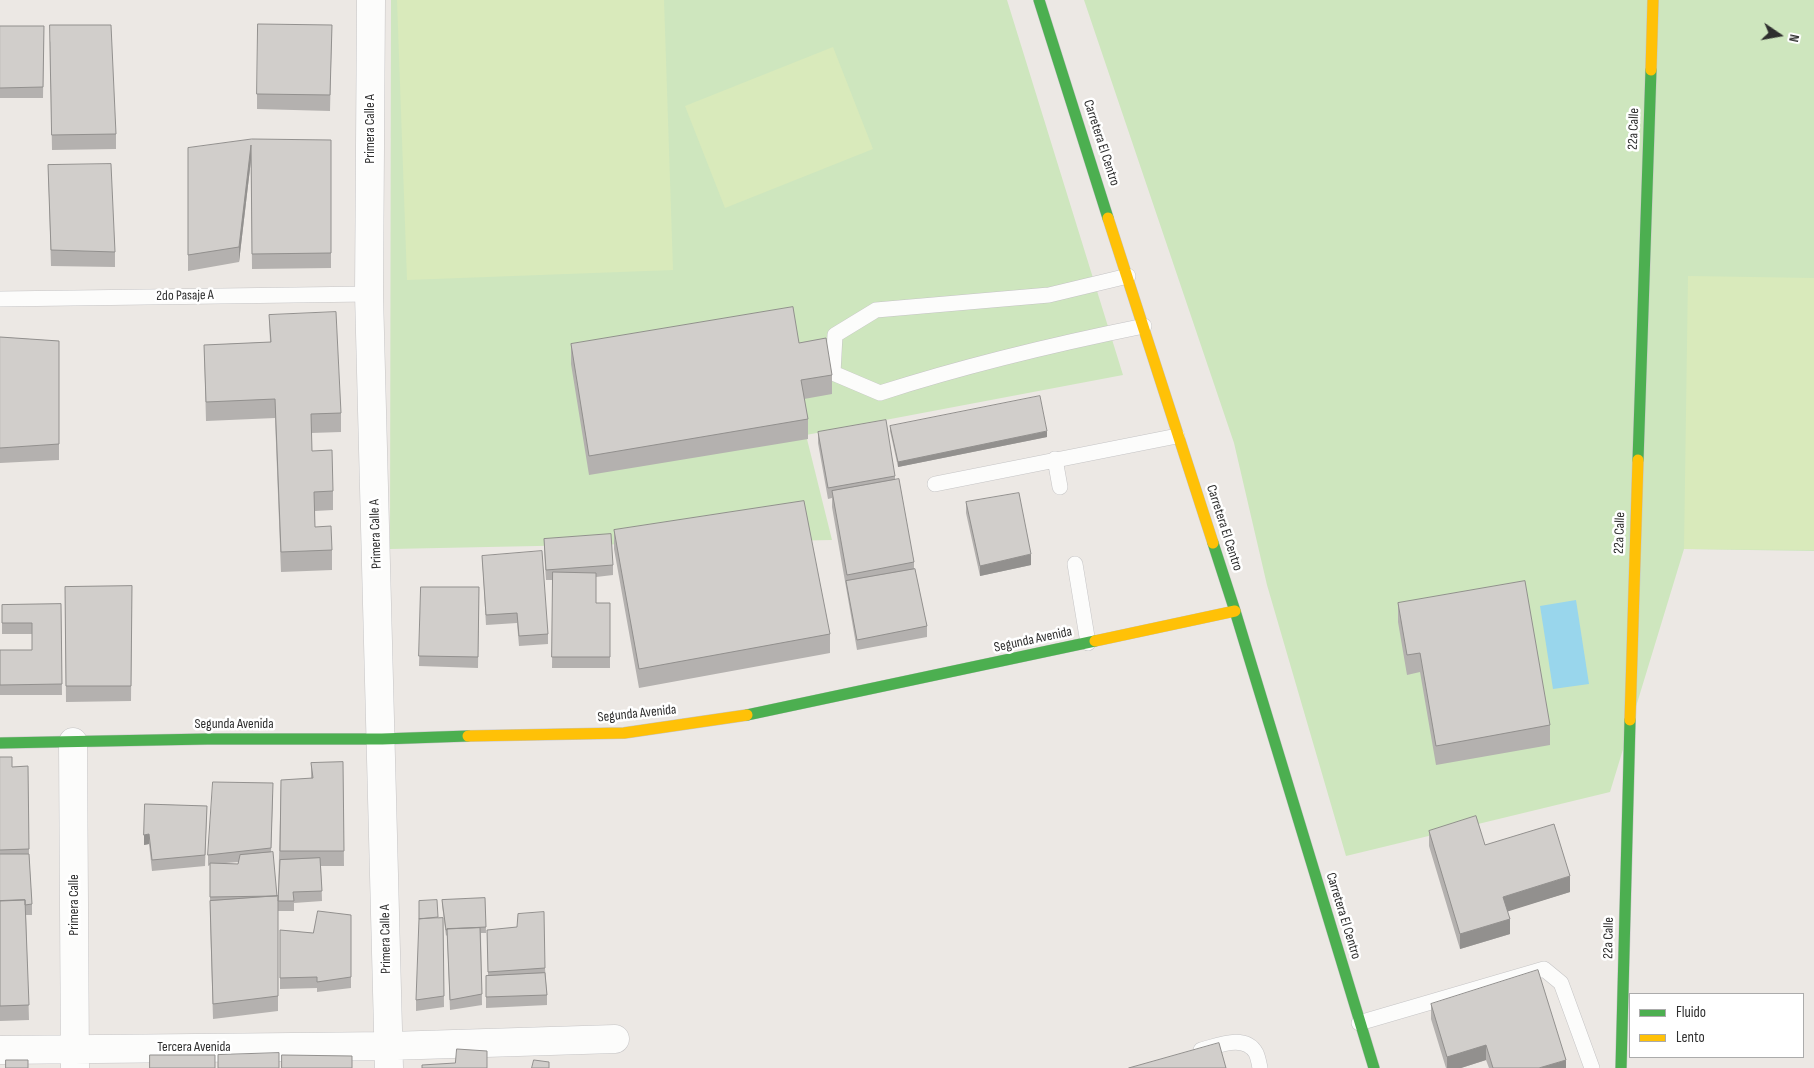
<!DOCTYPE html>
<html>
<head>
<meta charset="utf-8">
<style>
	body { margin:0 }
	#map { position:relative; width:1814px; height:1068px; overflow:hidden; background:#ece8e4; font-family:"Sofia Sans Condensed",sans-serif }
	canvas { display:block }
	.legend { position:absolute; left:1629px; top:993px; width:175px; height:65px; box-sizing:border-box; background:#fff; border:1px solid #ababab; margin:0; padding:6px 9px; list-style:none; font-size:15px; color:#2e2e2e }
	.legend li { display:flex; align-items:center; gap:10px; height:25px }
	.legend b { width:25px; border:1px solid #ababab }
	.north { position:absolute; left:1754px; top:10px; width:50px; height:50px; -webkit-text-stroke:4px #fff; paint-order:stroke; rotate:102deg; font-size:14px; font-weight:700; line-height:20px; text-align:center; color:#2e2e2e }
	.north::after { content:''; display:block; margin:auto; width:18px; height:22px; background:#2e2e2e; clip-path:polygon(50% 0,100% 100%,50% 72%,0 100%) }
</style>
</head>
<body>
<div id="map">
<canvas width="1814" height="1068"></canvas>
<ul class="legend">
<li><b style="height:6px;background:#4caf50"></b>Fluido</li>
<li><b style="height:6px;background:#ffc107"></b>Lento</li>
</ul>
<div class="north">N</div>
</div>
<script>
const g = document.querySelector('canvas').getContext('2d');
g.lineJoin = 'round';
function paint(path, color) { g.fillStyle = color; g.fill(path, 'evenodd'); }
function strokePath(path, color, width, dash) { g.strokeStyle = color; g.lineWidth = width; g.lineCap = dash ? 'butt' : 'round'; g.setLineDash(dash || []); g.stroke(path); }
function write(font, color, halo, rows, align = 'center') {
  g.font = font + ' "Sofia Sans Condensed",sans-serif'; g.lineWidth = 5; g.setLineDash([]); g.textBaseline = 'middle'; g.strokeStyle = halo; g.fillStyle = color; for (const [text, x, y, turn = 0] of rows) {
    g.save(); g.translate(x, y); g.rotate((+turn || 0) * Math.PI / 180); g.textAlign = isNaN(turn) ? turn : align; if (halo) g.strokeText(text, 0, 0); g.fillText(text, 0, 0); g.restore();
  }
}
paint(new Path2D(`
	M 391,0 L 1007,0 L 1123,375 L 806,435 L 832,540 L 390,549 Z
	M 1084,0 L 1814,0 L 1814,551 L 1684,549 L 1610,792 L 1346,856 L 1267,585 L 1234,443 Z`), '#cee6be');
paint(new Path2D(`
	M 397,0 L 664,0 L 673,270 L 407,280 Z
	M 833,47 L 873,149 L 725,208 L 685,106 Z
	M 1688,276 L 1814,278 L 1814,550 L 1684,549 Z`), '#d9eabb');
paint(new Path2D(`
	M 1576,600 L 1589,684 L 1553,689 L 1540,606 Z`), '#99d6ec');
const lane = new Path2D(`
	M 1128,276 L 1049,295 L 876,310 L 835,335 L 833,373 L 880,393 C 967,365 1055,344 1144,326
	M 0,299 L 369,294
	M 1055,459 L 1060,487
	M 935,484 L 1177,436
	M 1075,564 L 1088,643
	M 1359,1023 L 1544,969 L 1561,983 L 1592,1068
	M 1201,1050 C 1217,1046 1245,1033 1256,1053 C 1258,1057 1259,1063 1260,1068`);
const street = new Path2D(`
	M 371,0 L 369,294 L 389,1068
	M 73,742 L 75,1068
	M 0,1050 L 389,1046 L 615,1039`);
const fast = new Path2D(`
	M 1039,0 L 1108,218
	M 1638,460 L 1651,70
	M 1213,543 L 1235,611 L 1374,1068
	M 747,715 L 1095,641
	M 0,743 L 207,739 L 382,739 L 468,736
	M 1621,1068 L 1630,720`);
const slow = new Path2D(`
	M 1651,70 L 1653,0
	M 1108,218 L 1213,543
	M 1095,641 L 1235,611
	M 1630,720 L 1638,460
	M 468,736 L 624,733 L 747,715`);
strokePath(lane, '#c5c4c5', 16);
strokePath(street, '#c5c4c5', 29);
strokePath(fast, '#c5c4c5', 12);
strokePath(slow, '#c5c4c5', 12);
strokePath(lane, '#fcfcfb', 15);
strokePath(street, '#fcfcfb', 28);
strokePath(fast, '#4caf50', 11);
strokePath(slow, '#ffc107', 11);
paint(new Path2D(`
	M 332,25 L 330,111 L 257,109 L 257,94 Z
	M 0,26 L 44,26 L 43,98 L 0,98 Z
	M 50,41 L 116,134 L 116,149 L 52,150 Z
	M 331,140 L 331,268 L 252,269 L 251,160 L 239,262 L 188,271 L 188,148 Z
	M 48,165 L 115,252 L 115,267 L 51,266 Z
	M 269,315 L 341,413 L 341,432 L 311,433 L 312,451 L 333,491 L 333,510 L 315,511 L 315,527 L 332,550 L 332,570 L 281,572 L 275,418 L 206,421 L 204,345 L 270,342 Z
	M 0,337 L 59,341 L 59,460 L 0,463 Z
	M 799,343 L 832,375 L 832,394 L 804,399 L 808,419 L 808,439 L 589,475 L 571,364 L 571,344 Z
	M 890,426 L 1047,437 L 898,467 L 890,431 Z
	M 818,432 L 895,476 L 895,479 L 914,562 L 914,569 L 927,626 L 927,637 L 857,650 L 832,507 L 832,498 L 828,499 L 818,443 Z
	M 966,502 L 1031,565 L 980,576 L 966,513 Z
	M 614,530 L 830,634 L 830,653 L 639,688 L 614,549 Z
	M 544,539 L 613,565 L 613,575 L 596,577 L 596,603 L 610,603 L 610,668 L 552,668 L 553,580 L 546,580 L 544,550 Z
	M 482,556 L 548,634 L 548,644 L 519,646 L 517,623 L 486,625 Z
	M 132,586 L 131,701 L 66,702 L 65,587 Z
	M 421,587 L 479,587 L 478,668 L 419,666 Z
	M 1398,603 L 1550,725 L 1550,745 L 1436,765 L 1420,672 L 1407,675 L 1398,622 Z
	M 61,604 L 62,695 L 0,695 L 0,650 L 32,650 L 32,634 L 2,634 L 2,605 Z
	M 0,757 L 12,767 L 28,766 L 29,854 L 32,904 L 32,915 L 26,915 L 29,1020 L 0,1021 Z
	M 343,762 L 344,866 L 321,866 L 322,901 L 294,903 L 294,911 L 278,911 L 278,1011 L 213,1019 L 210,917 L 210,865 L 208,866 L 208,855 L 273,794 L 271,853 L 277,896 L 278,896 L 281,780 L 311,779 L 311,763 ZM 238,862 L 238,864 L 226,863 Z
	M 145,804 L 207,806 L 205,866 L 152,871 L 149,844 L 144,845 Z
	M 1429,831 L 1485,845 L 1570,892 L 1507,911 L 1510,934 L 1460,949 L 1429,846 Z
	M 485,898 L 486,933 L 481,933 L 482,1005 L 450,1010 L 447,935 L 446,936 L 442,905 L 442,900 Z
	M 351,915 L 351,988 L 317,992 L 317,988 L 280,989 L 280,930 L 313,933 Z
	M 438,918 L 443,918 L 444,1007 L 416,1011 L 416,1000 Z
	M 487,930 L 545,968 L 547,995 L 547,1005 L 486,1008 L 486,976 L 488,976 Z
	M 1431,1004 L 1566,1068 L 1489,1068 L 1486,1060 L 1461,1068 L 1446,1068 L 1431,1019 Z`), '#b4b1af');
paint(new Path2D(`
	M 251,145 L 251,160 L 239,262 L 239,247 Z
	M 1047,431 L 1047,437 L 898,467 L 898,462 Z
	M 1031,554 L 1031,565 L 980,576 L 980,566 Z
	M 149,834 L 149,844 L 144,845 L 144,835 Z
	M 1570,876 L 1570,892 L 1503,913 L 1503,897 Z
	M 1510,919 L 1510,934 L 1460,949 L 1460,934 Z
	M 1486,1045 L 1486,1060 L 1461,1068 L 1447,1068 L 1447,1057 Z
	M 1566,1060 L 1566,1068 L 1539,1068 Z`), '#92908e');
const building = new Path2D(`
	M 258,24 L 332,25 L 330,95 L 257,94 Z
	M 50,25 L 111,25 L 116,134 L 52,135 Z
	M 0,26 L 44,26 L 43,87 L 0,88 Z
	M 252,139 L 331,140 L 331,253 L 252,254 L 251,145 L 239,247 L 188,255 L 188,148 Z
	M 111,164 L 115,252 L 51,250 L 48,165 Z
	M 793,307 L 799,343 L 826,338 L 832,375 L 801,380 L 808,419 L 589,456 L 571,344 Z
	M 336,312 L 341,413 L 311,414 L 312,451 L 332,450 L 333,491 L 314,492 L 315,527 L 331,526 L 332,550 L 281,552 L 275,399 L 206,402 L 204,345 L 271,342 L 269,315 Z
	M 0,337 L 59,341 L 59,444 L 0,448 Z
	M 1040,396 L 1047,431 L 898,462 L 890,426 Z
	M 886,420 L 895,476 L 828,488 L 818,432 Z
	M 899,479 L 914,562 L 847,575 L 832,491 Z
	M 1019,493 L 1031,554 L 980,566 L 966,502 Z
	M 804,501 L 830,634 L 639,669 L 614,530 Z
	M 611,534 L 613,565 L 546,570 L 544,539 Z
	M 542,551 L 548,634 L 519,636 L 517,613 L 486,615 L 482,556 Z
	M 915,569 L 927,626 L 857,640 L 846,581 Z
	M 553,572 L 596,573 L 596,603 L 610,603 L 610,657 L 552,657 Z
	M 1525,581 L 1550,725 L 1436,746 L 1420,653 L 1407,655 L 1398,603 Z
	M 132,586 L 131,686 L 66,686 L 65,587 Z
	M 421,587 L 479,587 L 478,657 L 419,656 Z
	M 61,604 L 62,684 L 0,685 L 0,650 L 32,650 L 32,623 L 2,623 L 2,605 Z
	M 0,757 L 12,757 L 12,767 L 28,766 L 29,849 L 0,850 Z
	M 343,762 L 344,851 L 280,851 L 281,780 L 313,778 L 311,763 Z
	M 213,782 L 273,783 L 271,848 L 208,855 Z
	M 145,804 L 207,806 L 205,855 L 152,860 L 149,834 L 144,835 Z
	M 1476,816 L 1485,845 L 1554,824 L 1570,876 L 1503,897 L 1510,919 L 1460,934 L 1429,831 Z
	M 273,852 L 277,896 L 210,897 L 210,863 L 238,864 L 240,855 Z
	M 0,854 L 29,854 L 32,904 L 25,905 L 25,900 L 0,901 Z
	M 320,858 L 322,891 L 293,892 L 294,901 L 278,901 L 280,860 Z
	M 278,896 L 278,996 L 213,1004 L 210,901 Z
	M 485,898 L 486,927 L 447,929 L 447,930 L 446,930 L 442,900 Z
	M 25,900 L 29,1005 L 0,1006 L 0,901 Z
	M 437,900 L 438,917 L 419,919 L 419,901 Z
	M 318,911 L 351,915 L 351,977 L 317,982 L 317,977 L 280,978 L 280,930 L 313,933 Z
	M 544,912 L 545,968 L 488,972 L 487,930 L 517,927 L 518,914 Z
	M 443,918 L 444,996 L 416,1000 L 419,919 Z
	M 480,928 L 482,994 L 450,1000 L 447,929 Z
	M 1538,970 L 1566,1060 L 1539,1068 L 1493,1068 L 1486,1045 L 1447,1057 L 1431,1004 Z
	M 545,973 L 547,995 L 486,997 L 486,976 Z
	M 1219,1043 L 1226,1068 L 1129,1068 Z
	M 457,1049 L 487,1051 L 487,1068 L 422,1068 L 422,1065 L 455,1063 Z
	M 279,1053 L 279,1068 L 218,1068 L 218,1055 Z
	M 150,1055 L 215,1055 L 215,1068 L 150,1068 Z
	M 282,1055 L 352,1056 L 352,1068 L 282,1068 Z
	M 6,1060 L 28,1060 L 28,1068 L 6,1068 Z
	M 534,1060 L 549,1062 L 549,1068 L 532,1068 Z`);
paint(building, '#d1cecb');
strokePath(building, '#92908e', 1);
write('14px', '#2e2e2e', '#fff', [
	["Primera Calle A",370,129,-90],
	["22a Calle",1634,129,-88],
	["Carretera El Centro",1101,143,72],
	["2do Pasaje A",185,296,-1],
	["Carretera El Centro",1224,528,72],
	["22a Calle",1620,533,-88],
	["Primera Calle A",376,534,-92],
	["Segunda Avenida",1033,640,-12],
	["Segunda Avenida",637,714,-6],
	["Segunda Avenida",234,724],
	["Primera Calle",74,905,-90],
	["Carretera El Centro",1343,916,73],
	["22a Calle",1609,938,-89],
	["Primera Calle A",386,939,-91],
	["Tercera Avenida",194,1047]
]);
</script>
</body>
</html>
